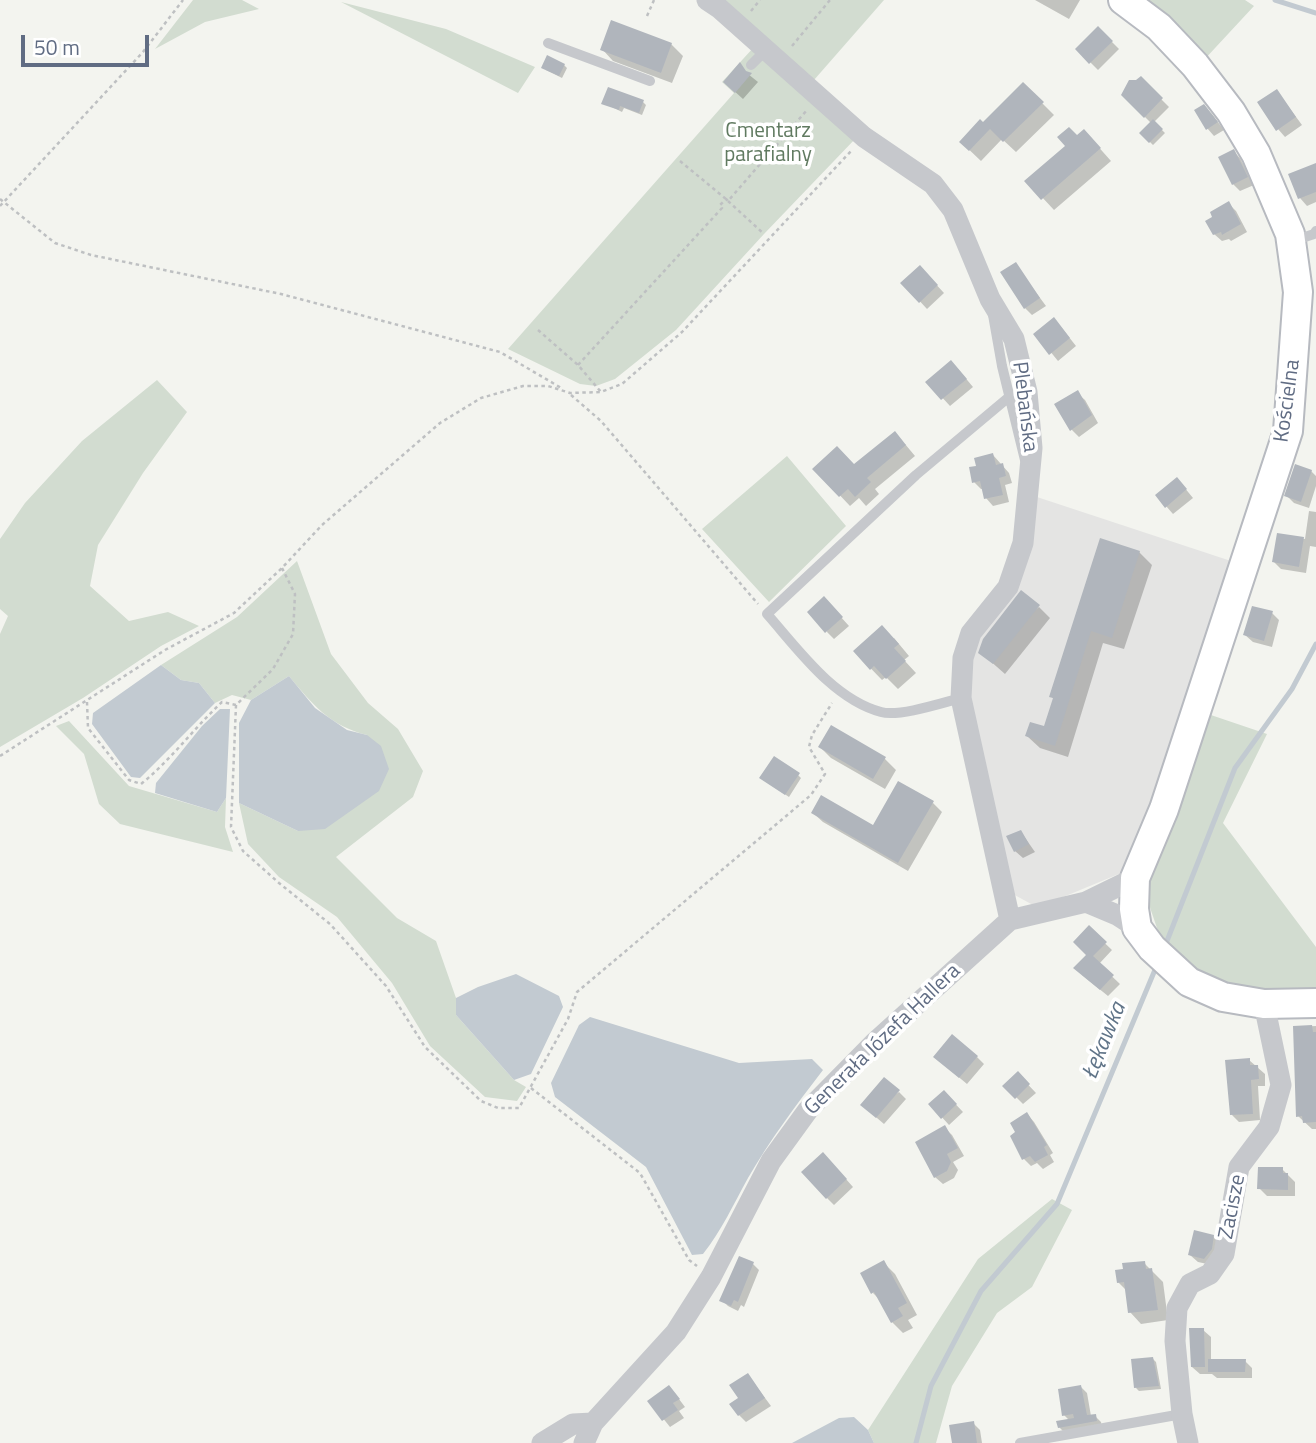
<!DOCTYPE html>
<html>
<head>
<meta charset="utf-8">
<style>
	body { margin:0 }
	#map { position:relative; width:1316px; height:1443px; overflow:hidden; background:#f3f4ef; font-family:"Titillium Web",sans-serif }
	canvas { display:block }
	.scale { position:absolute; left:21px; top:35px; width:128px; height:32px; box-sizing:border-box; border:4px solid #606c83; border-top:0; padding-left:9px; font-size:21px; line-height:24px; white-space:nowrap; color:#606c83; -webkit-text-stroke:5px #fff; paint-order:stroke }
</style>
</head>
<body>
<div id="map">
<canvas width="1316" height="1443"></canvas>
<div class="scale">50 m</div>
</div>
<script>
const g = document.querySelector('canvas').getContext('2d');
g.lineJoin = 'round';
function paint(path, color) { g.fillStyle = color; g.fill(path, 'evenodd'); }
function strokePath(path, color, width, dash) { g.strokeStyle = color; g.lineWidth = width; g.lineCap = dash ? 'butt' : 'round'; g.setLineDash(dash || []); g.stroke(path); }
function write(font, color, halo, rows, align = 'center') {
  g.font = font + ' "Titillium Web",sans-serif'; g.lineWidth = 7; g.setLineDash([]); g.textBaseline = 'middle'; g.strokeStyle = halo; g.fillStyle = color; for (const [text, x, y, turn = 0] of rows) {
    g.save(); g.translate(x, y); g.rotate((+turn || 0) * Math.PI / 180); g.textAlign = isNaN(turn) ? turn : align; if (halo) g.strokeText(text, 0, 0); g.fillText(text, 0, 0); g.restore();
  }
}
paint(new Path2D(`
	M 1037,497 L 1237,563 L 1157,808 L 1126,871 L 1056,900 L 1033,905 L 1011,893 L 969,695 L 968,657 Z`), '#e4e4e3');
paint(new Path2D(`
	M 193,0 L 242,0 L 259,9 L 205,22 L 155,49 Z
	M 721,0 L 884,0 L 814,80 Z
	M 1142,0 L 1245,0 L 1254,6 L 1203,61 Z
	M 341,2 L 446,29 L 535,67 L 518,93 Z
	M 754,47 L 856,138 L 764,234 L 676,330 L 615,379 L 596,386 L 580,384 L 508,349 L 734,93 L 722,82 Z
	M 157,380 L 187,412 L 143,473 L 98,545 L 90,586 L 129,621 L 168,612 L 199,626 L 161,646 L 83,698 L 0,747 L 0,634 L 8,616 L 0,609 L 0,539 L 25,503 L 82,441 Z
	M 787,456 L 846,526 L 769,602 L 702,529 Z
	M 297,561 L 331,654 L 368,703 L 398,729 L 423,771 L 413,797 L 336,857 L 397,918 L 436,941 L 456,998 L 456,1015 L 514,1080 L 526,1087 L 517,1101 L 485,1097 L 430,1046 L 392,983 L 337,917 L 279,877 L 248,844 L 239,803 L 298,831 L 367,735 C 330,726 312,704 289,676 L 251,700 L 232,695 L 215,703 L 199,683 L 181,680 L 161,665 L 237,617 Z
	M 1202,712 L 1267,734 L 1223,823 L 1316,947 L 1316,995 L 1224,987 L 1194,975 L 1158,931 L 1143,887 Z
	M 69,721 L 129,786 L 217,812 L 226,798 L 225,827 L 233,852 L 120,824 L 99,804 L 84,754 L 56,726 Z
	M 1052,1199 L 1072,1210 L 1032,1287 L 997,1313 L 952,1386 L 936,1443 L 874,1443 L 868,1430 L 978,1259 Z`), '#d2dcd0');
paint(new Path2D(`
	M 161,665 L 181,680 L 199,683 L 215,703 L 140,778 L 131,777 L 92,724 L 93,713 Z
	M 289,676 L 315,708 L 347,730 L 367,735 L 381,746 L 389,769 L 379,791 L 325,829 L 298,831 L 239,803 L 239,723 L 251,700 Z
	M 220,709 L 230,709 L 226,798 L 217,812 L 155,793 L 156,783 L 202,726 Z
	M 516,974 L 559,996 L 563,1007 L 531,1074 L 514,1080 L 456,1015 L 456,998 L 478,987 Z
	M 590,1017 L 739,1063 L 812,1059 L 823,1070 C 796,1105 770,1140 748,1178 C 733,1205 722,1230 703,1254 L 692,1255 L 646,1167 L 555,1097 L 551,1083 L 579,1025 Z
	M 854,1417 L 868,1430 L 874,1443 L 792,1443 L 839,1418 Z`), '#c2cad1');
paint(new Path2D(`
	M 1035,0 L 1080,0 L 1069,19 Z
	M 1098,28 L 1119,49 L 1098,70 L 1077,49 Z
	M 671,44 L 683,56 L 672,83 L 613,61 L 602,49 Z
	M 564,65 L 567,68 L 562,78 L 546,70 Z
	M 748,74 L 758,82 L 743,99 L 732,89 Z
	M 1140,78 L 1169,107 L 1154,122 L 1165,133 L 1153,145 L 1141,133 L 1151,123 L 1123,95 Z
	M 1023,84 L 1054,115 L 1016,152 L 1002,139 L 981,161 L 961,142 L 983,124 Z
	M 1277,91 L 1302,125 L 1285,137 L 1278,129 Z
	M 643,102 L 646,105 L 642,115 L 624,108 L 622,112 L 604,103 Z
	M 1211,113 L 1224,130 L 1214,136 L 1207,128 Z
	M 1077,138 L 1095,143 L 1111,161 L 1054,210 L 1027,181 Z
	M 1233,151 L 1240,158 L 1254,185 L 1240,191 L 1233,184 Z
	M 1316,174 L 1316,202 L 1307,206 L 1300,198 L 1290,175 Z
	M 1229,204 L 1236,211 L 1247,232 L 1231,241 L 1229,239 L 1222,241 L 1214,234 L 1214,217 Z
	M 1015,264 L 1046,306 L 1032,315 L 1025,308 Z
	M 920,267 L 944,293 L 927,309 L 903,283 Z
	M 1061,327 L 1076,346 L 1058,361 L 1036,334 Z
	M 958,369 L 973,387 L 950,406 L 928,382 Z
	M 1077,393 L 1085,400 L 1098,423 L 1079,437 L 1072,430 L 1057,405 Z
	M 905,444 L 915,456 L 875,489 L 879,494 L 866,506 L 859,498 L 850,506 L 815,469 L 854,466 Z
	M 993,455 L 1009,473 L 1012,483 L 1005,485 L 1009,502 L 993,506 L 986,498 L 984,489 L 981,489 L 974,482 L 978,467 Z
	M 1311,471 L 1316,476 L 1316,486 L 1309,508 L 1294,503 L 1286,495 Z
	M 1184,487 L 1193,498 L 1173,514 L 1166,506 Z
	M 1309,511 L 1316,512 L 1316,547 L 1310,546 L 1306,573 L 1281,569 L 1274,562 L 1279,535 L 1305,539 Z
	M 1101,540 L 1139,552 L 1152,565 L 1124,649 L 1103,643 L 1068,757 L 1040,748 L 1027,736 L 1045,728 L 1054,699 L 1051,696 Z
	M 831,606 L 849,626 L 834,639 L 827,632 Z
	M 1039,607 L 1050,618 L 1005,674 L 980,652 Z
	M 1272,613 L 1279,620 L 1272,647 L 1253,642 L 1245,635 Z
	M 894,638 L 909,656 L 904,660 L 916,673 L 898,689 L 886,677 L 882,680 L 855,652 Z
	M 820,747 L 885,759 L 896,770 L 885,789 L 831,758 Z
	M 798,775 L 801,778 L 789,797 L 765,781 Z
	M 933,803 L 942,812 L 908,871 L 823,822 L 813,813 L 873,827 Z
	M 1021,832 L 1035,852 L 1023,858 L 1015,851 Z
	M 1089,928 L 1112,950 L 1099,964 L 1120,984 L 1108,996 L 1082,975 L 1088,955 Z
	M 1316,1026 L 1316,1129 L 1312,1129 L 1298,1116 L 1295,1027 Z
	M 977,1057 L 984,1064 L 967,1084 L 943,1064 Z
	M 1249,1060 L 1265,1074 L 1265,1086 L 1258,1086 L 1260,1120 L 1239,1122 L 1232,1115 Z
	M 1018,1074 L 1036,1093 L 1023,1104 L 1005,1086 Z
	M 899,1092 L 906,1099 L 884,1124 L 870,1112 Z
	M 944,1092 L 963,1112 L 949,1125 L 930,1104 Z
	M 1027,1114 L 1034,1122 L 1053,1153 L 1050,1155 L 1054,1162 L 1043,1169 L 1037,1163 L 1031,1166 L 1024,1159 L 1012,1136 L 1017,1132 Z
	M 945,1128 L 952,1135 L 964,1156 L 953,1162 L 958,1170 L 954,1178 L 943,1184 L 935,1177 Z
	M 830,1161 L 853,1187 L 834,1205 L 827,1198 Z
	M 1282,1169 L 1295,1182 L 1295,1196 L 1267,1196 L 1259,1188 Z
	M 1213,1236 L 1220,1244 L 1212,1265 L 1198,1262 L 1190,1255 Z
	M 883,1262 L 895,1274 L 917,1315 L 908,1320 L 913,1328 L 903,1333 L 892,1322 L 881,1301 L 873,1293 Z
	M 1144,1263 L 1163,1282 L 1168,1320 L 1141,1324 L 1130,1312 L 1127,1291 L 1118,1282 Z
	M 753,1264 L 759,1270 L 744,1307 L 741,1305 L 738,1311 L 728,1306 L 722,1300 Z
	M 1203,1330 L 1211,1337 L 1211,1361 L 1245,1361 L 1252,1368 L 1252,1378 L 1217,1378 L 1212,1374 L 1200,1374 L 1192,1367 Z
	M 1153,1359 L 1156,1362 L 1161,1389 L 1139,1391 L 1136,1388 Z
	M 748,1375 L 771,1406 L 746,1422 L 739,1415 L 740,1399 Z
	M 1081,1387 L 1087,1393 L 1091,1416 L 1095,1416 L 1101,1422 L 1102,1427 L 1065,1433 L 1059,1427 L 1069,1420 L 1064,1415 Z
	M 676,1395 L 685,1407 L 679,1411 L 684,1418 L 670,1427 L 650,1402 Z
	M 973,1423 L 980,1430 L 982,1443 L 954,1443 Z`), '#0003');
strokePath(new Path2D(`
	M 1275,0 L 1316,13
	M 1165,946 L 1235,768 L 1292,689 L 1316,644
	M 916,1443 L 931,1386 L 981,1291 L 1057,1204 L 1157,965`), '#c2cad1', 5);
paint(new Path2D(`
	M 611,20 L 672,43 L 661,73 L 600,50 Z
	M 1098,26 L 1113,41 L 1089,64 L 1075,49 Z
	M 547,55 L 565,64 L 559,76 L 541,68 Z
	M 740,62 L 746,71 L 752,73 L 735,93 L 723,82 Z
	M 1141,76 L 1163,98 L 1144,118 L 1121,95 L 1129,80 L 1136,80 Z
	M 1023,82 L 1044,102 L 1003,142 L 990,129 L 969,151 L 959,142 L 980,119 L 983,122 Z
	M 608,87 L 644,100 L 639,113 L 620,106 L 619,110 L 601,104 Z
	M 1277,89 L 1296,117 L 1276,131 L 1257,102 Z
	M 1204,104 L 1218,122 L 1206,130 L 1194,110 Z
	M 1153,119 L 1163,129 L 1149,143 L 1139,133 Z
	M 1069,127 L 1077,135 L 1084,129 L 1101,148 L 1041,200 L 1024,181 L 1065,146 L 1057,137 Z
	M 1234,149 L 1248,177 L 1232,185 L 1218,157 Z
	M 1316,163 L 1316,192 L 1298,199 L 1288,174 Z
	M 1229,201 L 1241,224 L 1222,235 L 1221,232 L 1213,235 L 1205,221 L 1212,217 L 1210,212 Z
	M 1016,262 L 1040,298 L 1024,309 L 1000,272 Z
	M 920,265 L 938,285 L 919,303 L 900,283 Z
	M 1054,317 L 1070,338 L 1049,355 L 1033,334 Z
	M 951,360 L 967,379 L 941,400 L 925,382 Z
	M 1078,390 L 1092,415 L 1070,431 L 1054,404 Z
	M 895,431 L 906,445 L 867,478 L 871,482 L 855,497 L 848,489 L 839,497 L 812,469 L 837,446 L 854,464 Z
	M 993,453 L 996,465 L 1003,463 L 1006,476 L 999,478 L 1003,495 L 984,499 L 980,481 L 972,483 L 969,467 L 976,466 L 974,458 Z
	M 1295,464 L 1312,470 L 1301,502 L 1284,496 Z
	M 1177,477 L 1187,489 L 1165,508 L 1155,495 Z
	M 1277,533 L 1304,537 L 1299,567 L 1272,562 Z
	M 1100,538 L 1140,551 L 1112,638 L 1091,631 L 1055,746 L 1025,736 L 1030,722 L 1044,726 L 1053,698 L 1049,697 Z
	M 1021,590 L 1040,605 L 993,664 L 978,653 L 983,639 Z
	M 824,596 L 843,617 L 825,633 L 807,612 Z
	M 1252,606 L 1273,611 L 1264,641 L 1243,635 Z
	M 882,625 L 899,644 L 894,648 L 906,661 L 886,679 L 874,666 L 870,670 L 853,651 Z
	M 831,725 L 886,757 L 873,779 L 818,747 Z
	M 774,756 L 800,773 L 785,795 L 759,778 Z
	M 898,781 L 934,801 L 898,863 L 811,813 L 821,795 L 873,825 Z
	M 1021,830 L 1029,844 L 1014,852 L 1006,836 Z
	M 1089,925 L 1107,942 L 1093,956 L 1114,975 L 1100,990 L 1073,968 L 1086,955 L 1073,942 Z
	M 1312,1025 L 1313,1032 L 1316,1032 L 1316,1122 L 1303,1123 L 1302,1116 L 1296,1117 L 1293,1026 Z
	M 952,1034 L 978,1056 L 959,1078 L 933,1057 Z
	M 1250,1058 L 1250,1065 L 1258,1065 L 1259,1079 L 1251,1080 L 1253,1114 L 1230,1115 L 1225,1060 Z
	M 1018,1071 L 1030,1084 L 1015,1099 L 1002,1086 Z
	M 884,1077 L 900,1090 L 876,1118 L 860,1105 Z
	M 944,1090 L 957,1104 L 941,1119 L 928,1104 Z
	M 1027,1112 L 1047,1145 L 1044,1147 L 1048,1155 L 1035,1162 L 1030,1156 L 1022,1160 L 1010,1136 L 1015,1132 L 1010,1123 Z
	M 945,1125 L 958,1148 L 947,1154 L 951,1162 L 947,1171 L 934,1178 L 915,1142 Z
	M 823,1152 L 847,1179 L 826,1199 L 801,1172 Z
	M 1258,1167 L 1283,1167 L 1283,1173 L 1288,1173 L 1288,1190 L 1257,1189 Z
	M 1194,1230 L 1214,1235 L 1212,1249 L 1204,1259 L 1188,1255 Z
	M 739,1256 L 754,1262 L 738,1302 L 734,1300 L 731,1306 L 719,1301 Z
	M 884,1260 L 907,1303 L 898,1308 L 903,1316 L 891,1323 L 874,1292 L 871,1294 L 860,1273 Z
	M 1145,1261 L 1146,1269 L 1152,1268 L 1158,1310 L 1128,1313 L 1124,1282 L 1117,1283 L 1115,1270 L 1123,1269 L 1122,1263 Z
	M 1189,1328 L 1204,1328 L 1205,1367 L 1191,1367 Z
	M 1153,1357 L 1159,1386 L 1134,1388 L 1131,1359 Z
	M 1208,1359 L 1246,1359 L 1245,1372 L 1208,1372 Z
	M 748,1373 L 765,1398 L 738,1416 L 729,1404 L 738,1398 L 729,1385 Z
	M 669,1385 L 680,1399 L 673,1403 L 678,1410 L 662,1421 L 647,1401 Z
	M 1081,1385 L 1087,1415 L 1096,1414 L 1097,1421 L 1058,1428 L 1056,1421 L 1074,1418 L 1073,1414 L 1062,1416 L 1058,1389 Z
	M 974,1421 L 977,1443 L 952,1443 L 949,1425 Z`), '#b0b5bc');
const secondary = new Path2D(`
	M 1123,0 L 1159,27 L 1195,65 L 1231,112 L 1256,154 L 1290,234 L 1298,292 L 1288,431 L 1164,809 L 1135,878 L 1134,909 L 1137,928 L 1152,948 L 1189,982 L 1223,997 L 1264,1004 L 1316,1003`);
strokePath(secondary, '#b7bac0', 32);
strokePath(new Path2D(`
	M 751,11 L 760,0
	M 647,16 L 654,0
	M 792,46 L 830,0
	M 680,161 L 726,199
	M 0,199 L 55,243 L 91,255 L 281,294 L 500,352 L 563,389
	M 728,201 L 764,234
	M 0,206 L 143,52 L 183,0
	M 538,330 L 578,365 L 601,392
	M 578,365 L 722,208 L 720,205 L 726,199 L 728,201 L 807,110
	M 571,395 L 601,421 L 758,604
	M 282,568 L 295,594 L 293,634 L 273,669 L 236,705 L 231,827 L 243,851 L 279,883 L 330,924 L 386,986 L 425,1047 L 481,1101 L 498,1108 L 519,1108 L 568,1019 L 577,992 L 811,795 L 825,774 L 809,747 L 812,735 L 832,703
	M 87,702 L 88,728 L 129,780 L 141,784 C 171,760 194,728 222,702 L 236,705
	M 0,756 L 165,650 L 234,613 L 282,568 L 322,525 L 440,423 L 481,398 L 523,386 L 548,386 L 570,393 L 601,392 L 622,384 L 682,332 L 852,150
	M 531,1088 L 640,1173 L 689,1260 L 697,1266`), '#bec0c2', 2.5, [3.5, 3.5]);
strokePath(new Path2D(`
	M 548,43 L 650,81
	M 751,65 L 766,50
	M 1293,241 L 1314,234 L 1316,231
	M 993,315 L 1002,366 L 1025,460
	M 961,698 C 942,703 899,717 881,712 C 833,699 798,649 767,614 L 916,475 L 1009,397
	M 1020,1443 L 1182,1414`), '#c6c8cc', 10);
strokePath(new Path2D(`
	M 707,0 L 719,8 L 864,137 L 933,184 L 953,210 L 990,299 L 1014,339 L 1027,392 L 1032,448 L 1023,543 L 1008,587 L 971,633 L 963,658 L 961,698 L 1010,920
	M 1086,902 L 1117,915 L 1137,928
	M 542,1443 L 573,1424 L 593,1423
	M 584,1443 L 593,1423 L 676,1332 L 711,1277 L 771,1161 L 808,1110 L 874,1043 L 1010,920 L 1086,902 L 1135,878
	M 1188,1443 L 1182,1414 L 1175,1341 L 1177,1308 L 1190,1284 L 1210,1274 L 1224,1254 L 1239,1167 L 1269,1127 L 1281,1085 L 1264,1004`), '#c6c8cc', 21);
strokePath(secondary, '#fff', 28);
write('21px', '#607a60', '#fff', [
	["Cmentarz",768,132],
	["parafialny",768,156]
]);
write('21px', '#606c83', '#fff', [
	["Kościelna",1288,401,-82],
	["Plebańska",1024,407,83],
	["Generała Józefa Hallera",883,1040,-44],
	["Zacisze",1233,1207,-79]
]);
write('italic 23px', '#607488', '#fff', [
	["Łękawka",1105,1041,-68]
]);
</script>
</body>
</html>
